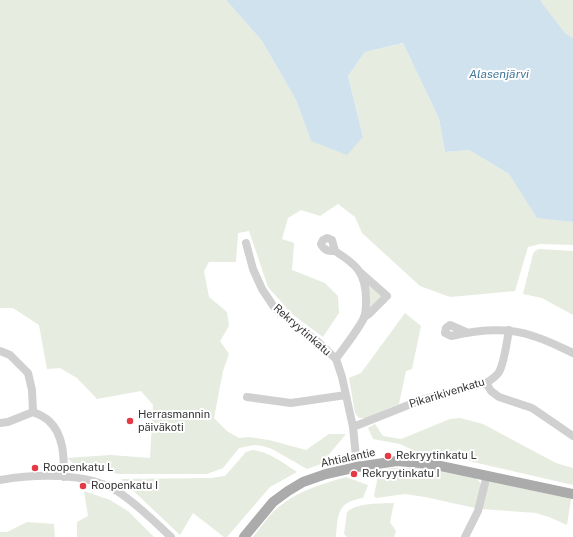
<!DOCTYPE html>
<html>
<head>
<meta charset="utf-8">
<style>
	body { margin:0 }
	canvas { display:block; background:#fff }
</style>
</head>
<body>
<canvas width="573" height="537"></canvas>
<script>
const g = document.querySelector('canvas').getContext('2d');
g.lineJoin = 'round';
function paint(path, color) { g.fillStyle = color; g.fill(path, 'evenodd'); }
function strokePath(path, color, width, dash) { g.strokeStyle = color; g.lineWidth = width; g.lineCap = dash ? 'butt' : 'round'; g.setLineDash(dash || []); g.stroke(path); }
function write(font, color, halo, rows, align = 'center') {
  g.font = font + ' "Public Sans",sans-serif'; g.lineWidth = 4; g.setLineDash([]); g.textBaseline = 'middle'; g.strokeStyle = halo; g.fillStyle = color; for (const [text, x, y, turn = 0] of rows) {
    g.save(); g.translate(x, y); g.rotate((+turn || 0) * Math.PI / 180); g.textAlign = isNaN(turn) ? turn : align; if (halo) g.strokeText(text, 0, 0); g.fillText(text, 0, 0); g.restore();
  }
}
paint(new Path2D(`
	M 0,0 L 226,0 L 262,41 L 296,100 L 311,141 L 363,137 L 348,76 L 365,52 L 403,43 L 439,119 L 445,152 L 469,150 L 509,174 L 537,217 L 573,222 L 573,245 L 540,244 L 528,247 L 515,291 L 450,297 L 420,286 L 362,233 L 355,217 L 338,204 L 320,216 L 301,210 L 288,218 L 282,239 L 294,243 L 292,270 L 325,283 L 338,296 L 339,313 L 323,337 L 292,314 L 268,287 L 249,231 L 238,233 L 236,262 L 209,262 L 204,271 L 209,297 L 227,312 L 229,326 L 220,341 L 229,354 L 223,371 L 214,418 L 227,431 L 239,438 L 249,437 L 269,440 L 306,450 L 329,434 L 346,434 L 321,464 L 307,469 L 272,449 L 263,446 L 254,445 L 239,448 L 223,468 L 207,474 L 119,474 L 76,466 L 67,458 L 111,455 L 150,458 L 153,405 L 141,391 L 97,399 L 77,378 L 60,368 L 47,369 L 39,325 L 13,308 L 0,308 Z
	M 541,0 L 573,0 L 573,38 L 565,33 L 540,2 Z
	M 539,249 L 573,251 L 573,315 L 542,298 L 523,294 L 533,254 L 535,251 Z
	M 368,282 L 383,296 L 368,311 Z
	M 405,313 L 421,326 L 412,369 L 406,371 L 399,404 L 366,418 L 359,418 L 355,413 L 349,378 L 361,373 Z
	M 460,418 L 483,424 L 556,463 L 573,468 L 573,485 L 456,458 L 419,453 L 400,444 L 373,439 L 368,428 L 375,424 L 383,436 L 401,439 L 450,419 Z
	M 253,450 C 270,452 283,463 297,472 L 270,487 L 227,537 L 224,537 L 193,513 L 180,535 L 121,479 L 211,478 L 225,476 L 246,452 Z
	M 392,468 L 423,468 L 477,479 L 481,484 L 475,508 L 425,497 L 405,494 L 376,498 L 374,496 L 379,470 Z
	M 346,477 L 368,485 L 363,498 C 337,502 338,514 336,537 L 253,537 C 261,527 270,513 280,506 C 299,490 323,484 346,477 Z
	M 491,481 L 571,499 L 567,525 L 549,517 L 536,513 L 482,509 L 488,485 Z
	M 84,491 L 110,500 L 128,511 L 154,537 L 77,537 L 77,522 L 88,516 Z
	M 394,503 L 390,522 L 396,531 L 394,537 L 347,537 L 344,534 L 347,512 C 359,502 379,504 394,503 Z
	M 27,522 L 54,524 L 55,537 L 0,537 L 0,532 L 7,532 Z`), '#e6ecdf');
paint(new Path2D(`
	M 226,0 L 541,0 L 541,2 L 565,33 L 573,38 L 573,222 L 537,218 L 509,174 L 469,150 L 445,152 L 439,119 L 403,43 L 365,52 L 348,76 L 363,137 L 347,155 L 311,141 L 296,100 L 262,41 Z`), '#cfe2ee');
strokePath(new Path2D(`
	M 246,243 L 253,269 L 262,289 L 274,307 L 290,321 L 317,341 L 336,359 L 342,377 L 353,427 L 357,467
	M 335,251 C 329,251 324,251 321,244 L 323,240 L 327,238 L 332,240 L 335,251 C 357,265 366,273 366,300 C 366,306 366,313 364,318 C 356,333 345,346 336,359
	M 361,273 L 387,296 L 369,314 L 364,317
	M 466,332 L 450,325 L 446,328 L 445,333 L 451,336 C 477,330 507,327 533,336 C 547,340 560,347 573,353
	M 0,351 L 10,355 L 28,373 L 32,390 L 33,412
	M 486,383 L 491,391 L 499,397 L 532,408 L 573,436
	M 247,397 L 291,403 L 346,395
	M 33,412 C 38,414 45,417 49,421 C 64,435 64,457 64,477
	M 0,423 L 8,422 L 33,412
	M 353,427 L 421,400 L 486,383 C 491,380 496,377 499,372 C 504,364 507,341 509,330
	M 0,480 C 35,474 86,472 117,491 C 137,504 154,521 171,537
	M 465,537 L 478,511 L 487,475`), '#d0d0d0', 8);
strokePath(new Path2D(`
	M 244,537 L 273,502 L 288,491 L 303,482 L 326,474 L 357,467 L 397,461 L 431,464 L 573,494`), '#ababab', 10);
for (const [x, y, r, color] of [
	[130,421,4,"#e63946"],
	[388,456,4,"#e63946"],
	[35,468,4,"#e63946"],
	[354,474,4,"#e63946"],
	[83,486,4,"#e63946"]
]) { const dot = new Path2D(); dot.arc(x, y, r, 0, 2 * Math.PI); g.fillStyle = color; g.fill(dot); strokePath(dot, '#fff', 1.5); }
write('11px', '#333', '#fff', [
	["Rekryytinkatu",302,330,41],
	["Pikarikivenkatu",447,393,-17],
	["Ahtialantie",348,458,-12]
]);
write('11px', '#333', '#fff', [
	["Herrasmannin",138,415],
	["päiväkoti",138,428],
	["Rekryytinkatu L",396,456],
	["Roopenkatu L",43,468],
	["Rekryytinkatu I",362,474],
	["Roopenkatu I",91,486]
], 'left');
write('italic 12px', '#3f7597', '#fff', [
	["Alasenjärvi",499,74]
]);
</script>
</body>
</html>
